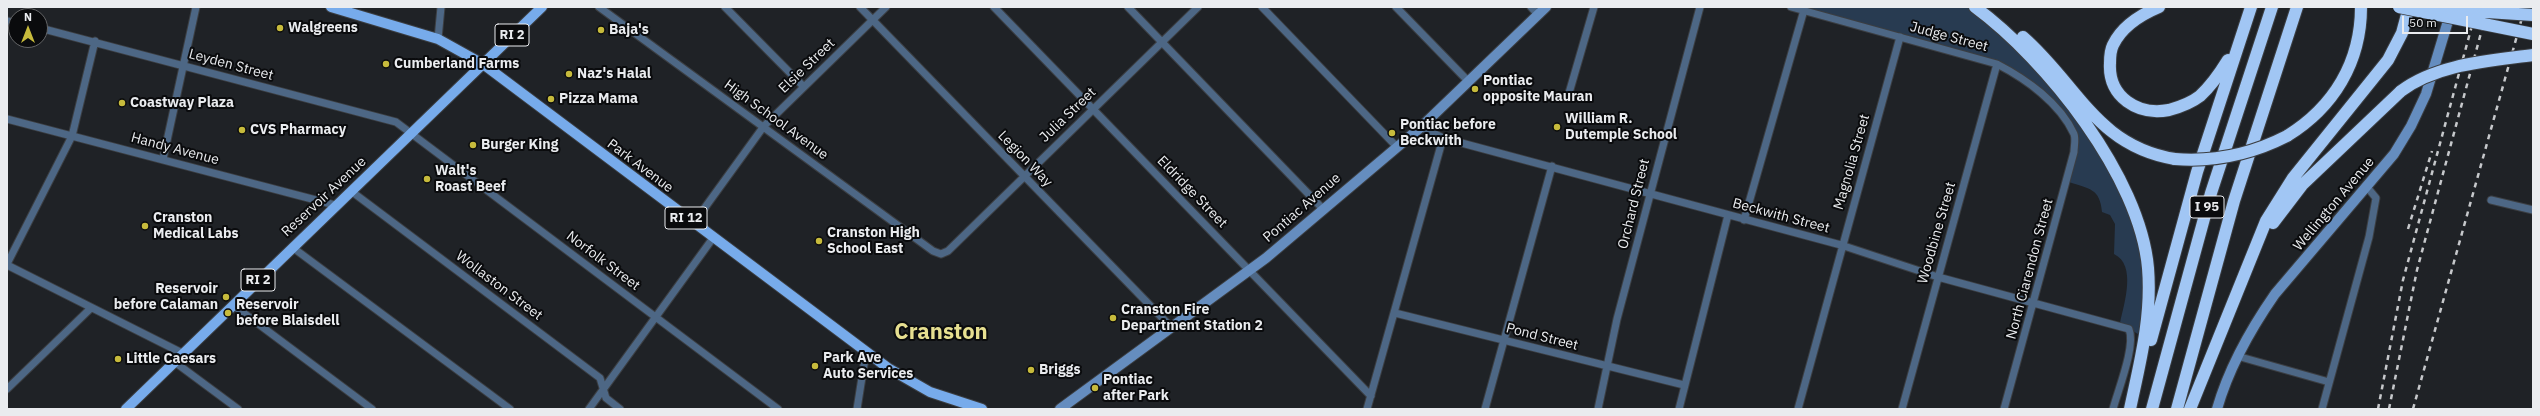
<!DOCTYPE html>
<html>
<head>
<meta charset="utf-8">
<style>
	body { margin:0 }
	#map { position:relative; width:2540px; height:416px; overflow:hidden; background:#1f2226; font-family:"IBM Plex Sans",sans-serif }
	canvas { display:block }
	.frame { position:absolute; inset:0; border:8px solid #eaecef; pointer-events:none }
	.north { position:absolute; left:8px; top:8px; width:40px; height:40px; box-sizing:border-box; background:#0a0b0d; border:1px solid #646567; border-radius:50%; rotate:0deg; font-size:11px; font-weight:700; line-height:16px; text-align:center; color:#eaecef }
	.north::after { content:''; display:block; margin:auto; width:14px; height:18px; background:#c7bb3c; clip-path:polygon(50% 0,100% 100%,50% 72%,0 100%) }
	.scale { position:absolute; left:2402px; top:16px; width:66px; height:18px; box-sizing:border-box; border:2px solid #eaecef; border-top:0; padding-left:5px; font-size:12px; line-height:14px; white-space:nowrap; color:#eaecef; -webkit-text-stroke:3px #0a0b0d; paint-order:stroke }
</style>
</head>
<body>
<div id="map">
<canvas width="2540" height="416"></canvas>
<div class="frame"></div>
<div class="north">N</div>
<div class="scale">50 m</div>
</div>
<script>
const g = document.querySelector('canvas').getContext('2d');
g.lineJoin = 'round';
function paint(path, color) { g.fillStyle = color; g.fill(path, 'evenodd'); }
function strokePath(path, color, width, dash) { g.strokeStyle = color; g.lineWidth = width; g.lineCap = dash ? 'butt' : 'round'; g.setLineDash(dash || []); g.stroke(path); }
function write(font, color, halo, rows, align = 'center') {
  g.font = font + ' "IBM Plex Sans",sans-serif'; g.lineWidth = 4; g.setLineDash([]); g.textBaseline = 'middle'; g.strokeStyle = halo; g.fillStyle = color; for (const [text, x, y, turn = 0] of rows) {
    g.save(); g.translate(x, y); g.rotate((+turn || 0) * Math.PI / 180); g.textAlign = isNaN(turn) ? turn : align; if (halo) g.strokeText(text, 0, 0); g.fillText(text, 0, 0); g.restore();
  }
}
paint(new Path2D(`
	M 1792,7 L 1972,7 L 1989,16 L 2074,111 L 2140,223 L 2146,339 L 2120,323 C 2124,304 2137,265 2114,254 L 2115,224 L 2110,215 L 2102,212 C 2100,188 2089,189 2069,182 L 2074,164 L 2074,133 L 2039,90 L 1998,63 Z`), '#283b51');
const street = new Path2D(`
	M 599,7 L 933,251 L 941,254 L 948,251 L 1198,7
	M 725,7 L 804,87
	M 860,7 L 1172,328
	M 994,7 L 1371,396
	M 1128,7 L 1323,209
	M 1262,7 L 1396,146
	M 1396,7 L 1469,82
	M 1531,7 L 1538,15
	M 1791,7 L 1997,64 C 2026,79 2060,103 2074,134 C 2076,139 2074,147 2074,152 L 2004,409
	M 7,21 L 16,23
	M 40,28 L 396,122 L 778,409
	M 438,39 L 441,7
	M 1569,93 L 1594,7
	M 7,119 L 335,205
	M 1421,127 L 1443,138 L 1841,245 L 1938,277 L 2129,329 C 2136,346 2118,390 2113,409
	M 163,159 L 196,7
	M 351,191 L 600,378 L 606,398 L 620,409
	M 2491,200 L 2533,210
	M 1744,220 L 1804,10
	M 693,224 L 764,126 L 886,7
	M 292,247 L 510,409
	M 7,264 L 72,136 L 95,41
	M 7,265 L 184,354
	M 233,305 L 372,409
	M 1395,313 L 1684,385
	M 2237,356 L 2329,382
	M 176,363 L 238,409
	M 7,389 L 91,308
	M 589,409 L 713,238
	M 857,409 L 866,352
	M 1367,409 L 1443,138
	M 1485,409 L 1552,166
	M 1598,409 L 1617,319 L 1700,7
	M 1679,409 L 1728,215
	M 1798,409 L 1900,37
	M 1902,409 L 1997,64
	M 2322,409 L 2369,237 L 2376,198 L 2367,187`);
const secondary = new Path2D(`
	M 1060,409 L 1266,258 L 1421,127 L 1546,7
	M 2217,409 C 2229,367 2250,330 2275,294 L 2394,154 L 2411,126 L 2426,94 L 2451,11`);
const primary = new Path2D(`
	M 331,7 L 438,39 L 483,64 L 888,368 L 930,392 L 982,409
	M 126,409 L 542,7`);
const highway = new Path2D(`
	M 1975,7 C 2047,60 2140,177 2148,268 C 2152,317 2140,362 2130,409
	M 2159,7 C 2140,15 2122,26 2113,45 C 2110,51 2110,57 2110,63 C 2108,97 2138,116 2169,110 C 2180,107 2191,103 2200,96 C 2212,85 2220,73 2228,60
	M 2023,37 C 2078,85 2096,146 2175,159
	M 2287,136 C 2334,107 2361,62 2361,7
	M 2273,223 L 2302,185 L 2401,91
	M 2151,340 L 2197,172 L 2251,7
	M 2152,409 L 2211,193 L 2272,7
	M 2177,409 L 2234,201 L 2297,7
	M 2190,409 L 2266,221 L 2293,178 L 2388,60 L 2402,33 L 2409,7`);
strokePath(street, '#3b3e42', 9);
strokePath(secondary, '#3b3e42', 12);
strokePath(primary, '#3b3e42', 12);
strokePath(highway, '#3b3e42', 14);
strokePath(street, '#4d6785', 7);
strokePath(secondary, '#658dbf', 10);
strokePath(primary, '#77abeb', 10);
strokePath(highway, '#a1c6f4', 12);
strokePath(new Path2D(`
	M 2408,229 L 2432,151
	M 2378,409 L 2403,280 L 2477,7
	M 2389,409 L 2417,270 L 2488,7
	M 2413,409 L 2525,7`), '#c6c8cb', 2.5, [5, 5]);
const highwayBridge = new Path2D(`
	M 2399,7 L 2533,34
	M 2441,9 L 2533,15
	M 2401,91 C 2437,64 2489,61 2533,55
	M 2175,159 C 2214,162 2252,154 2287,136`);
strokePath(highwayBridge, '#3b3e42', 14, []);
strokePath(highwayBridge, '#a1c6f4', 12);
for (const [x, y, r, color] of [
	[280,28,4,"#c7bb3c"],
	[601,30,4,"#c7bb3c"],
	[386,64,4,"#c7bb3c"],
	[569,74,4,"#c7bb3c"],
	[1475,89,4,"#c7bb3c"],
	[551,99,4,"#c7bb3c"],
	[122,103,4,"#c7bb3c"],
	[1557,127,4,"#c7bb3c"],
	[242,130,4,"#c7bb3c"],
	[1392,133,4,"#c7bb3c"],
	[473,145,4,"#c7bb3c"],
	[427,179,4,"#c7bb3c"],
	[145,226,4,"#c7bb3c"],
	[819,241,4,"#c7bb3c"],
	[226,297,4,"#c7bb3c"],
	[228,313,4,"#c7bb3c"],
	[1113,318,4,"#c7bb3c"],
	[118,359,4,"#c7bb3c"],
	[815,366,4,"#c7bb3c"],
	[1031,370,4,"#c7bb3c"],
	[1095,388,4,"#c7bb3c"]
]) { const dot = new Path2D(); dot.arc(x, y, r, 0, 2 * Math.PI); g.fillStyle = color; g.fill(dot); strokePath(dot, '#0a0b0d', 1.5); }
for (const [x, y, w] of [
	[512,35,34],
	[2207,207,34],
	[686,218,42],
	[258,280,34]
]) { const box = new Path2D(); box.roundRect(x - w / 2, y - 11, w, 22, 3); g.fillStyle = '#0a0b0d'; g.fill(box); strokePath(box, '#eaecef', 1); }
write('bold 13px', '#eaecef', null, [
	["RI 2",512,35],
	["I 95",2207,207],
	["RI 12",686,218],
	["RI 2",258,280]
]);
write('bold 14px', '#eaecef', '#0a0b0d', [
	["Walgreens",288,28],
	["Baja's",609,30],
	["Cumberland Farms",394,64],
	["Naz's Halal",577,74],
	["Pontiac",1483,81],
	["opposite Mauran",1483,97],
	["Pizza Mama",559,99],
	["Coastway Plaza",130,103],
	["William R.",1565,119],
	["Dutemple School",1565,135],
	["Pontiac before",1400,125],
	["Beckwith",1400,141],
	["CVS Pharmacy",250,130],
	["Burger King",481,145],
	["Walt's",435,171],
	["Roast Beef",435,187],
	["Cranston",153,218],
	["Medical Labs",153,234],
	["Cranston High",827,233],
	["School East",827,249],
	["Reservoir",218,289,"right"],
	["before Calaman",218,305,"right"],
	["Reservoir",236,305],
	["before Blaisdell",236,321],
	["Cranston Fire",1121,310],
	["Department Station 2",1121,326],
	["Park Ave",823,358],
	["Auto Services",823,374],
	["Little Caesars",126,359],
	["Briggs",1039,370],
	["Pontiac",1103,380],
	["after Park",1103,396]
], 'left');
write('14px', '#eaecef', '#0a0b0d', [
	["Judge Street",1949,37,15],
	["Leyden Street",231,65,15],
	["Elsie Street",807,66,-44],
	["Julia Street",1068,115,-44],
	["High School Avenue",776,120,36],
	["Handy Avenue",175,149,15],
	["Legion Way",1025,159,46],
	["Magnolia Street",1852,162,-74],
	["Park Avenue",640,166,37],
	["Eldridge Street",1192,192,46],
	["Reservoir Avenue",324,197,-43],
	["Orchard Street",1634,204,-76],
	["Wellington Avenue",2334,204,-50],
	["Pontiac Avenue",1302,208,-41],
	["Beckwith Street",1781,216,15],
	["Woodbine Street",1937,233,-74],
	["Norfolk Street",603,261,37],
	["North Ciarendon Street",2030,269,-75],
	["Wollaston Street",499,286,37],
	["Pond Street",1542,337,14]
]);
write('bold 22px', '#e6df90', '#0a0b0d', [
	["Cranston",941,333]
]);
</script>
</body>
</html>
